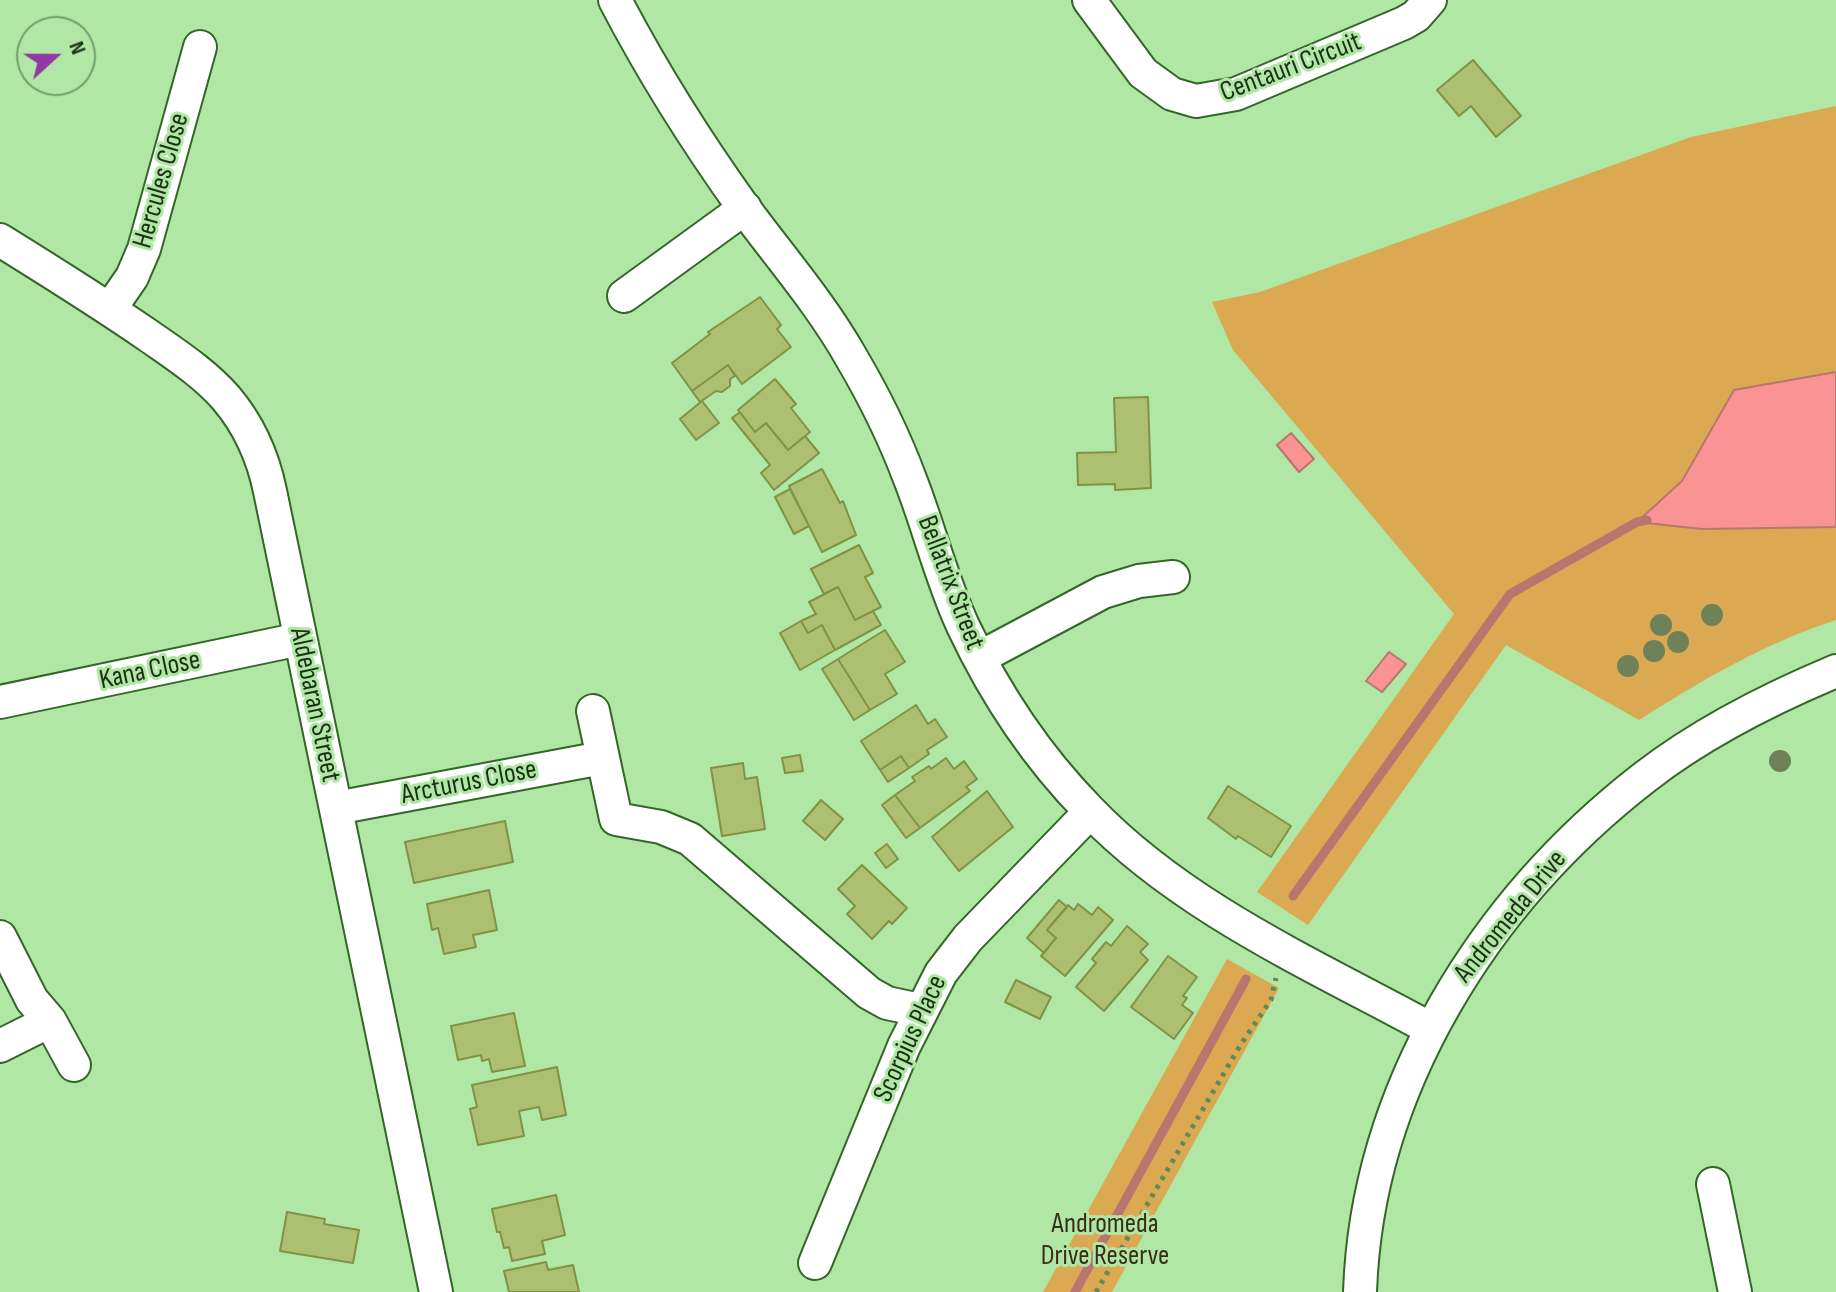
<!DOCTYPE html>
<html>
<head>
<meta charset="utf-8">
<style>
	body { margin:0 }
	#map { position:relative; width:1836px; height:1292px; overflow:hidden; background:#b0e7a4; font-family:"Sofia Sans Condensed",sans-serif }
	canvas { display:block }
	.north { position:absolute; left:16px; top:16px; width:80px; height:80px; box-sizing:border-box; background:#b0e7a4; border:2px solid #749e6b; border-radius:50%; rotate:69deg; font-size:22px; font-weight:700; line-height:32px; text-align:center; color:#1b3016 }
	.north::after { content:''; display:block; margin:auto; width:28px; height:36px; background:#9138a4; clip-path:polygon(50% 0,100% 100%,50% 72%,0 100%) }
</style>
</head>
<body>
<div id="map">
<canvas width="1836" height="1292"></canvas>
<div class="north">N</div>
</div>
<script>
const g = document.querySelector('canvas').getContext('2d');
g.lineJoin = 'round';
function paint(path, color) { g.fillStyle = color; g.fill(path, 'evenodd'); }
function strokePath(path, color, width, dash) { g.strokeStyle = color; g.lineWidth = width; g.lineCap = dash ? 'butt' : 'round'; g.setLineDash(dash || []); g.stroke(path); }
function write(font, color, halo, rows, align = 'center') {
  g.font = font + ' "Sofia Sans Condensed",sans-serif'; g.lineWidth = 6; g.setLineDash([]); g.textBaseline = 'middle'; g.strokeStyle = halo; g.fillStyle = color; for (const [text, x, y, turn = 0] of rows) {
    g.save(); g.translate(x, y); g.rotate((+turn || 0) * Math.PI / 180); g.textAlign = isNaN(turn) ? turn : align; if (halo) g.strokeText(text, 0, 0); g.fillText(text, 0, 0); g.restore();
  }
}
paint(new Path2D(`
	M 1836,106 L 1836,620 C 1765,643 1702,680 1639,720 L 1506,645 L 1308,925 L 1257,892 L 1454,614 L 1233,350 L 1212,302 L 1260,292 L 1691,137 Z
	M 1227,959 L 1279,988 L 1112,1292 L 1043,1292 Z`), '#daa952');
const water = new Path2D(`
	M 1836,372 L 1836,527 L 1702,529 L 1637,522 L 1682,481 L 1734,390 Z
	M 1291,433 L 1314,459 L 1299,472 L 1277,445 Z
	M 1389,652 L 1406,664 L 1382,692 L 1366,681 Z`);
paint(water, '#fa9494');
strokePath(water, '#b7766e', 2);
strokePath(new Path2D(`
	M 1293,896 L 1510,594 L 1637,522 L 1647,520
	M 1075,1292 L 1246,979`), '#b7766e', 9);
const building = new Path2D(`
	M 1473,60 L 1521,116 L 1496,137 L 1471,106 L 1459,116 L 1437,90 Z
	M 760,297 L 781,325 L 777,329 L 791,347 L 742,384 L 728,365 L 692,391 L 672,363 L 710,334 L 708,332 Z
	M 728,365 L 735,376 L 730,379 L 730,386 L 722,392 L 716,391 L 700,402 L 692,391 Z
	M 775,379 L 796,404 L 791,408 L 810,432 L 788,450 L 766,423 L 755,432 L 738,410 Z
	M 1148,397 L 1151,488 L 1115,490 L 1115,484 L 1078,485 L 1077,453 L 1116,452 L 1114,398 Z
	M 702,401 L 719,423 L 696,440 L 680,419 Z
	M 740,412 L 755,432 L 766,423 L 788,450 L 805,436 L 819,453 L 774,490 L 761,473 L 770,465 L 732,418 Z
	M 822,469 L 840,503 L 843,501 L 856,535 L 822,552 L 789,486 Z
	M 790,489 L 809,526 L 794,534 L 775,497 Z
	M 859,545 L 873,573 L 865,577 L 881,607 L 855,620 L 838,587 L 824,594 L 811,569 Z
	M 838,587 L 855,620 L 873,611 L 881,625 L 835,650 L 822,625 L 808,633 L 801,621 L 816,614 L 809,602 Z
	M 801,621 L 808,633 L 822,625 L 835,650 L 800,670 L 780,633 Z
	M 885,630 L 905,662 L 885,674 L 897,694 L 870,710 L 838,659 Z
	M 838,659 L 870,710 L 854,720 L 822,669 Z
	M 916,705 L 928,724 L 935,719 L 947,737 L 927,750 L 929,754 L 909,768 L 901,756 L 880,770 L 861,741 Z
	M 800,755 L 803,771 L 785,773 L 782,758 Z
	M 901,756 L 909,768 L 888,782 L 880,770 Z
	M 946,758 L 954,769 L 964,761 L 977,779 L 966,787 L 970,791 L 920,828 L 895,795 L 915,781 L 912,777 L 929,766 L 931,769 Z
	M 743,763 L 745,779 L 757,777 L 765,829 L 722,836 L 711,768 Z
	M 1228,786 L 1291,826 L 1271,857 L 1238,836 L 1236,839 L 1208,818 Z
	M 987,791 L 1013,827 L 959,871 L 932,837 Z
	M 895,795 L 920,828 L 906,838 L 882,805 Z
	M 821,800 L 843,819 L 825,840 L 803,821 Z
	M 505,821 L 513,862 L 414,883 L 405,842 Z
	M 887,844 L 898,859 L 886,868 L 875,853 Z
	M 862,865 L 907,908 L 892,924 L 889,921 L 872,939 L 847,914 L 855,906 L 838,889 Z
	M 489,890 L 497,930 L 473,935 L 476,947 L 444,954 L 438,928 L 432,930 L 427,904 Z
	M 1059,900 L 1067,907 L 1047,930 L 1056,938 L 1044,953 L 1027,938 Z
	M 1078,904 L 1092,915 L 1098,907 L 1113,920 L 1065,976 L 1041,956 L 1056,938 L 1047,930 L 1068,905 L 1074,910 Z
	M 1127,926 L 1148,944 L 1140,952 L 1148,960 L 1104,1011 L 1076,987 L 1096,963 L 1092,959 L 1106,942 L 1111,946 Z
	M 1168,956 L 1197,977 L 1183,996 L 1187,998 L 1182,1005 L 1193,1013 L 1174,1039 L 1131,1007 Z
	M 1016,980 L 1051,997 L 1040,1019 L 1005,1002 Z
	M 514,1013 L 525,1066 L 492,1072 L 489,1059 L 482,1061 L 481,1055 L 458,1060 L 451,1026 Z
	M 557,1067 L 566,1115 L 542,1120 L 539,1107 L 519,1111 L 524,1136 L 478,1145 L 470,1109 L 477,1107 L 472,1085 Z
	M 556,1195 L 565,1235 L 542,1241 L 545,1254 L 512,1261 L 509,1247 L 504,1248 L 500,1232 L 497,1232 L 492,1209 Z
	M 287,1212 L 325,1219 L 324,1224 L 359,1230 L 353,1263 L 280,1251 Z
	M 546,1262 L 548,1270 L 573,1265 L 579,1292 L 509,1292 L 504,1271 Z`);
paint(building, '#adc071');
strokePath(building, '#819244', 2);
const minor = new Path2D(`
	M 615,0 C 653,73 696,141 744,208 C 780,257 821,304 851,357 C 874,396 894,436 910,479 C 929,527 941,579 963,626 C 995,694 1036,756 1089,810 C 1183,908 1314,965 1431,1029
	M 1089,0 L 1143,73 L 1172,94 L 1196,101 L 1236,94 L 1404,23 L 1416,16 L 1430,0
	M 0,240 C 50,271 101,303 149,336 C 176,355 204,373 226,398 C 249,425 263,457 270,491 L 436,1292
	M 624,296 L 745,208
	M 110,309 L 132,277 L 144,249 L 200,47
	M 979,658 L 1103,592 L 1139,581 L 1173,577
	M 0,702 L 300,639
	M 593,711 L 616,819 L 661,827 L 690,839 L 869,993 L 887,1003 L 920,1010
	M 336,808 L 602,758
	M 0,937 L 32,1000 L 50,1021 L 74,1065
	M 0,1046 L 50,1021
	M 1713,1184 L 1735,1292
	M 815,1263 L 904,1046 L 941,973 L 968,938 L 1090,812
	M 1360,1292 C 1367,1087 1486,900 1645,777 C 1703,732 1769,699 1836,671`);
strokePath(minor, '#346629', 36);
strokePath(new Path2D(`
	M 1096,1292 L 1241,1044 L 1271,1000 L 1276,978`), '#63885a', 5, [4, 6]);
strokePath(minor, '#fff', 32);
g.fillStyle = '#6f8158';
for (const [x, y] of [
	[1712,615],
	[1661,625],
	[1678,642],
	[1654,651],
	[1628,666],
	[1780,761]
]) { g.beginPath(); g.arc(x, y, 11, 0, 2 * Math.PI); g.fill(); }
write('28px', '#1b3016', '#b0e7a4', [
	["Centauri Circuit",1291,68,-21],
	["Hercules Close",162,181,-74],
	["Bellatrix Street",950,583,69],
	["Kana Close",150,671,-12],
	["Aldebaran Street",314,705,78],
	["Arcturus Close",469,783,-11],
	["Andromeda Drive",1511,917,-51],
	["Scorpius Place",911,1039,-65]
]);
write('28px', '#392d19', '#b0e7a4', [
	["Andromeda",1105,1225],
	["Drive Reserve",1105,1257]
]);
</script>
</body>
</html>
